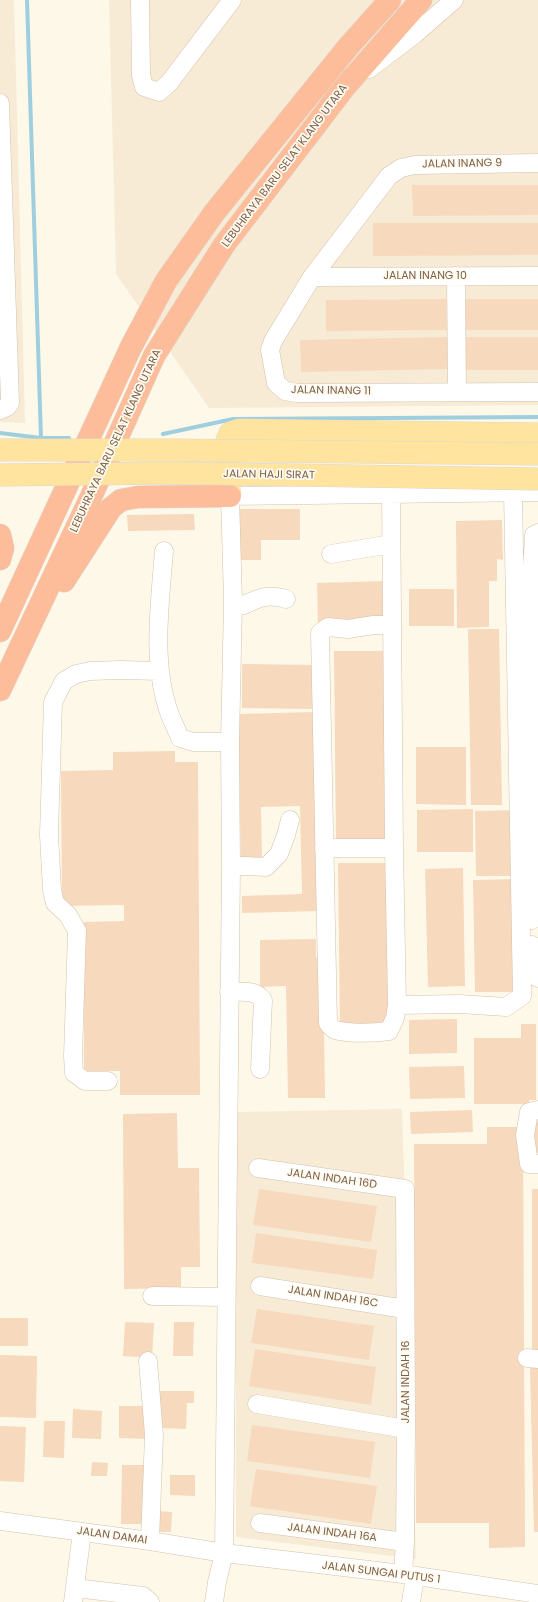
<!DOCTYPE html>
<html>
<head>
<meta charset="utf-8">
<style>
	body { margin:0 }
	canvas { display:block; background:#fef8e9 }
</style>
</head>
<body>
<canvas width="538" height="1602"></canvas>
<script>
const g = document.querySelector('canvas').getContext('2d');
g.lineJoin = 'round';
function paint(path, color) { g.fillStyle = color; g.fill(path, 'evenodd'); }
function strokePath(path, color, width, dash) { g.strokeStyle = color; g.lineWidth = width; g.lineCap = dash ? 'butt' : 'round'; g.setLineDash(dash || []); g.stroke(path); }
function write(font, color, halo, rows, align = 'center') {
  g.font = font + ' Poppins,sans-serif'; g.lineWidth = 3.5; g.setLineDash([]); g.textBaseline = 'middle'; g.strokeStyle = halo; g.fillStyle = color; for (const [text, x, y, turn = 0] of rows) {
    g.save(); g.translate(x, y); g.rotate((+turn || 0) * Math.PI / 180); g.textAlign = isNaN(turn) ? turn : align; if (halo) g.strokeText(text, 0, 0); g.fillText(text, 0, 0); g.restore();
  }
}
paint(new Path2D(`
	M 0,0 L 14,0 L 25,423 L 0,422 Z
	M 109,0 L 538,0 L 538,405 L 209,408 L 116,274 Z
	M 402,1109 L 416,1559 L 236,1537 L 236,1112 Z`), '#f7ebd6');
strokePath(new Path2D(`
	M 0,433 L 41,438 L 27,0
	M 163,434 L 233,419 L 538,417
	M 41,438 L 69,438`), '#9fcfde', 4);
paint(new Path2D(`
	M 412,185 L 538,185 L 538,215 L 413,216 Z
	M 373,223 L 538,223 L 538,255 L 373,256 Z
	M 446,299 L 447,330 L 326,331 L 326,300 Z
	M 462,299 L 538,299 L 538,330 L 462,330 Z
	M 448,337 L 449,369 L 301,372 L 300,340 Z
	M 464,337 L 538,337 L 538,370 L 464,370 Z
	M 236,509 L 300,509 L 300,540 L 261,540 L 261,560 L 236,560 Z
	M 194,514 L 195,530 L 128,531 L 127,515 Z
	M 502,520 L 503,560 L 497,559 L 497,581 L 489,581 L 489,627 L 457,628 L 456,521 Z
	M 385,581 L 387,624 L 318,626 L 317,583 Z
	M 409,589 L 454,589 L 454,626 L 409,626 Z
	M 468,629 L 499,629 L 502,805 L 471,805 Z
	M 334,651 L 387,651 L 390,839 L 336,840 Z
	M 242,664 L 317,665 L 317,709 L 242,708 Z
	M 315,712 L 320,911 L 242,913 L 242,896 L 302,894 L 300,806 L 261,807 L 262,859 L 241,859 L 238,714 Z
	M 416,747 L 466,747 L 466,805 L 416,804 Z
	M 175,751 L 175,762 L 198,762 L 200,1095 L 120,1095 L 120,1071 L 84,1071 L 84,922 L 124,921 L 124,905 L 62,906 L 61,771 L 113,770 L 113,752 Z
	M 473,809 L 473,852 L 417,852 L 417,810 Z
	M 519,810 L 520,876 L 476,876 L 475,811 Z
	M 338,863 L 390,863 L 392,1027 L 340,1028 Z
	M 463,868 L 465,986 L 428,987 L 425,869 Z
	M 517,879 L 519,992 L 475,992 L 473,880 Z
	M 316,939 L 316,958 L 323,957 L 325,1098 L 288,1098 L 286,986 L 260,987 L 260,940 Z
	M 457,1019 L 457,1053 L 409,1054 L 409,1020 Z
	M 521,1024 L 536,1024 L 536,1100 L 529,1100 L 529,1104 L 474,1104 L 474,1038 L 521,1038 Z
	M 464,1066 L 465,1098 L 410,1099 L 409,1067 Z
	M 472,1110 L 473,1132 L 411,1134 L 410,1112 Z
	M 177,1113 L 178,1168 L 199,1168 L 200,1267 L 181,1267 L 181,1288 L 124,1289 L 123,1114 Z
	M 533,1120 L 538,1120 L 538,1153 L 533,1153 Z
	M 487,1127 L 523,1127 L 525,1547 L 489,1548 L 489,1523 L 416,1523 L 414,1144 L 487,1144 Z
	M 259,1189 L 377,1206 L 371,1242 L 253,1225 Z
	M 532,1189 L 538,1189 L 538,1355 L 532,1355 Z
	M 256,1233 L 377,1250 L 373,1279 L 252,1263 Z
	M 257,1309 L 374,1326 L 369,1360 L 251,1343 Z
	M 0,1318 L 28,1318 L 28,1346 L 0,1346 Z
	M 125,1322 L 154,1323 L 152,1358 L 123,1356 Z
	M 174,1322 L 194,1322 L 193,1356 L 173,1356 Z
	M 255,1349 L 376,1367 L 371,1405 L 249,1386 Z
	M 0,1355 L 37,1356 L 36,1418 L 0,1417 Z
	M 530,1367 L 538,1367 L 538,1532 L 534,1532 Z
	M 159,1391 L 194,1391 L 194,1403 L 187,1403 L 186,1429 L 159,1428 Z
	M 119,1406 L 146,1406 L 146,1439 L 119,1438 Z
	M 73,1409 L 102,1411 L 101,1439 L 72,1438 Z
	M 44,1421 L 65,1421 L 64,1458 L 43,1457 Z
	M 252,1425 L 375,1442 L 370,1478 L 247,1461 Z
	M 0,1426 L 26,1427 L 24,1482 L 0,1481 Z
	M 92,1462 L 108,1463 L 107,1476 L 91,1476 Z
	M 122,1465 L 147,1465 L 146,1524 L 121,1524 Z
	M 256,1469 L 377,1486 L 371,1524 L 250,1506 Z
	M 170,1475 L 195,1475 L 195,1496 L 170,1495 Z
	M 157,1511 L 172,1512 L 171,1532 L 156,1532 Z`), '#f7d9bd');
const minor = new Path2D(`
	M 140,0 L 141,75 L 144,87 L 159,92 L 169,83 L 232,0
	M 369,69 L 415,34 L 454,0
	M 0,103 L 10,403 L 7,407 L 0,410
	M 538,163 L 415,165 L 401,168 L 389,176 L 312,277 L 273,341 L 270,350 L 276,383 L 285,391 L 297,393 L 538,392
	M 456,276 L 457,392
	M 312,277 L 538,276
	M 391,493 L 394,848 L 397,1005 L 395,1018 L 389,1031 C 375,1033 349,1034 335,1030 C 333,1029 330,1026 328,1023 L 320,633 L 328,627 L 348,629 L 374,625 L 392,625
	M 164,551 C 160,604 151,664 170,715 C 173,723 177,730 180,738 L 193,742 L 230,742
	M 331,554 L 391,544
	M 233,602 L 244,605 C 260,597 269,594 286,599
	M 324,848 L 394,848
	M 231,867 L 243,866 L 266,867 L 279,854 L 286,835 L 290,820
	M 532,920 L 534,857 L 532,571 L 534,535 L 538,533
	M 532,945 L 532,954 L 536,977 L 538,978
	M 229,992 C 242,992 255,989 263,1000 L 260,1069
	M 397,1005 L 460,1004 L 506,1007 L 522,996 L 513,492
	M 108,1081 L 85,1081 L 74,1073 L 73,1056 L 77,931 L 68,915 L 55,903 L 52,890 L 49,835 L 53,702 L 64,681 L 76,674 L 90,671 L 121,670 L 160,671
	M 538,1110 L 529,1112 L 525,1135 L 529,1164 L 538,1164
	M 258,1168 L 405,1189 L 406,1429 L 405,1542 L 403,1574
	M 260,1286 L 405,1309
	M 152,1296 L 226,1297
	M 527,1358 L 538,1359
	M 148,1361 L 154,1435 L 150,1541
	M 257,1404 L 406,1429
	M 0,1521 L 150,1541 L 224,1553 L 403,1574 L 538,1594
	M 260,1523 L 405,1542
	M 75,1588 L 143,1596 L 150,1602
	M 73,1602 L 82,1532
	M 214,1602 L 217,1582 L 224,1553 L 231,867 L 230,742 L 233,602 L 230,496 L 538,492
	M 411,1602 L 415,1577`);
const major = new Path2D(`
	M 230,493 L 227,440 L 230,433 L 239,430 L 538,434`);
const highway = new Path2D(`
	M 0,535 L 3,548 L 0,559
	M 64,581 L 111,508 L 121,500 L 138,497 L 230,496
	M 0,631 L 131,347 L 166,281 L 214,213 L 348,47 L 390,0
	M 0,690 L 90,499 L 154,356 L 224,245 L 344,88 L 421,0`);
strokePath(minor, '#d3c1ac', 19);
strokePath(major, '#ddd6cf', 23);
strokePath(highway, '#ddd6cf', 23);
strokePath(minor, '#fff', 18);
strokePath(major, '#ffe49f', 22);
strokePath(highway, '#febd9a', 22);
const majorBridge = new Path2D(`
	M 0,450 L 169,450 L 538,454
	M 0,475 L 171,473 L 538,479`);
strokePath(majorBridge, '#ddd6cf', 23, []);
strokePath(majorBridge, '#ffe49f', 22);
write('11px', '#7d6048', '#fffbf1', [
	["JALAN INANG 9",462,164,-1],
	["LEBUHRAYA BARU SELAT KLANG UTARA",285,166,-53],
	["JALAN INANG 10",425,276],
	["JALAN INANG 11",331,391,1],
	["LEBUHRAYA BARU SELAT KLANG UTARA",116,441,-65],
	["JALAN HAJI SIRAT",269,475,1],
	["JALAN INDAH 16D",332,1179,8],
	["JALAN INDAH 16C",333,1297,9],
	["JALAN INDAH 16",406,1382,-90],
	["JALAN INDAH 16A",332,1533,7],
	["JALAN DAMAI",112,1536,8],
	["JALAN SUNGAI PUTUS 1",381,1573,7]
]);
</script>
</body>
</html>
